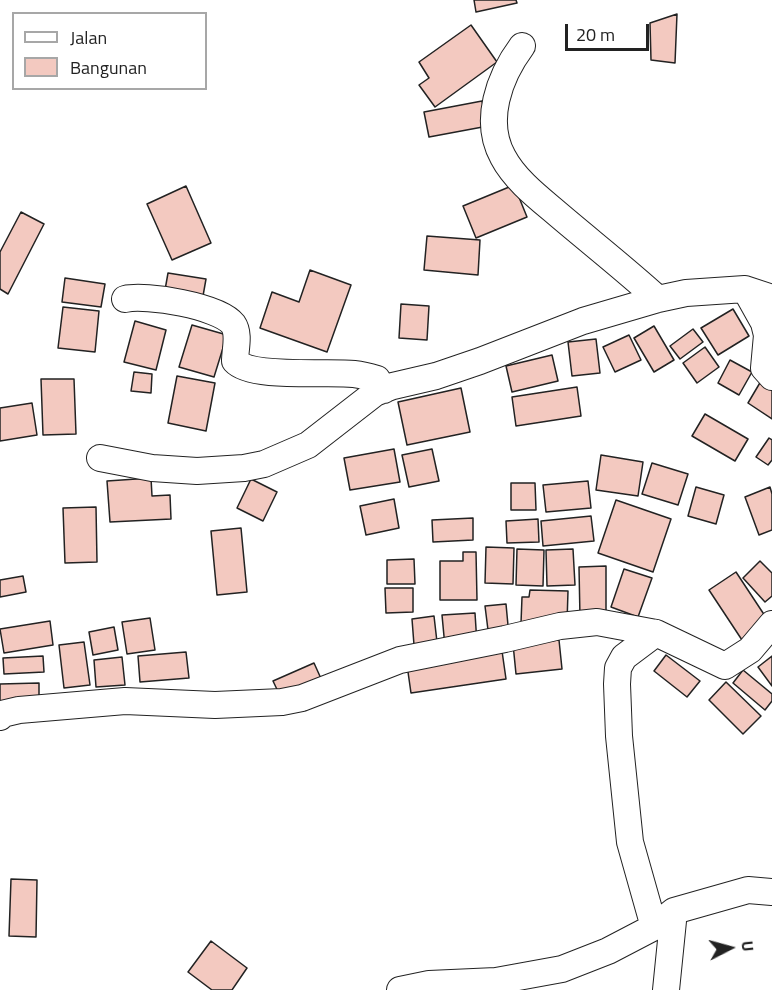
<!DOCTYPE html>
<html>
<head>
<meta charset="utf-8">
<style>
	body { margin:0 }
	#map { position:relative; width:772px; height:990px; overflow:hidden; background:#fff; font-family:"Titillium Web",sans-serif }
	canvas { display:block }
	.legend { position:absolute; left:12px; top:12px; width:195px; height:78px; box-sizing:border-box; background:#fff; border:2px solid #a7a7a7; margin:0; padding:8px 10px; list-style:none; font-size:18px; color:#222 }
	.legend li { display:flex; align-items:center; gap:12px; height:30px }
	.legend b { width:30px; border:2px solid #a7a7a7 }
	.north { position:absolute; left:700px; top:918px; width:60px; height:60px; -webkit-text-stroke:4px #fff; paint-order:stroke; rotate:84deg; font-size:16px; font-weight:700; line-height:24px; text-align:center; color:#222 }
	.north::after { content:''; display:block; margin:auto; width:21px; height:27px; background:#222; clip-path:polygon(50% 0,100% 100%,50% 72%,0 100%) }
	.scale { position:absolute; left:565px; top:24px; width:84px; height:27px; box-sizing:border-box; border:3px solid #222; border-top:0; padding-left:8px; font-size:18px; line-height:21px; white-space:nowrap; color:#222; -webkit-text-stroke:4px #fff; paint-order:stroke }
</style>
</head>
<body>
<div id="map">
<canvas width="772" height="990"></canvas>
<ul class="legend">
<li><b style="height:8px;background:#fff"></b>Jalan</li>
<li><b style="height:16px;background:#f3c9c0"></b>Bangunan</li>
</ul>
<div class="north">U</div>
<div class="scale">20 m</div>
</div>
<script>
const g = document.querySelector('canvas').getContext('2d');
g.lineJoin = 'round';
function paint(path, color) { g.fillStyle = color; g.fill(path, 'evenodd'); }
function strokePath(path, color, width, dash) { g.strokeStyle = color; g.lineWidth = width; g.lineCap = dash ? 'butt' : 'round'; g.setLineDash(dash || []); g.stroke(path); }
const building = new Path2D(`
	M 474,0 L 516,0 L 517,3 L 476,12 Z
	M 677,14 L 675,63 L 651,60 L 650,23 Z
	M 471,25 L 497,62 L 435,107 L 419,85 L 429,78 L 419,62 Z
	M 482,101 L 488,126 L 429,137 L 424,112 Z
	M 514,185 L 527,217 L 476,238 L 463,206 Z
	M 186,186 L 211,243 L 172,260 L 147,204 Z
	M 21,212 L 44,224 L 8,294 L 0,289 L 0,252 Z
	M 427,236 L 480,240 L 478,275 L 424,270 Z
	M 310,270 L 351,285 L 327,352 L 260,328 L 272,292 L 299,302 Z
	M 168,273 L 206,279 L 203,296 L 165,290 Z
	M 65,278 L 105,284 L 101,307 L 62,302 Z
	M 401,304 L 429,306 L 427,340 L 399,338 Z
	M 63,307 L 99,311 L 95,352 L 58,348 Z
	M 733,309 L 749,336 L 718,355 L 701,328 Z
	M 135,321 L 166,330 L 156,370 L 124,362 Z
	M 192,325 L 227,335 L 214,377 L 179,367 Z
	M 654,326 L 674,360 L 654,372 L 634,338 Z
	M 693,329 L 703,342 L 680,359 L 670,346 Z
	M 629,335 L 641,360 L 615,372 L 603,347 Z
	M 596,339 L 600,373 L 572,376 L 568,342 Z
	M 705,347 L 719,367 L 697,383 L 683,363 Z
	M 552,355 L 558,381 L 512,392 L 506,366 Z
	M 730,360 L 752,372 L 739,395 L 718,383 Z
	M 134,372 L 152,374 L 151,393 L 131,391 Z
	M 177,376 L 215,383 L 206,431 L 168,423 Z
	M 41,379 L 74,379 L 76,434 L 43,435 Z
	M 761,381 L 772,388 L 772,419 L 748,403 Z
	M 577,387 L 581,416 L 516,426 L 512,397 Z
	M 461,388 L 470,432 L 407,445 L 398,402 Z
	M 32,403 L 37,435 L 0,441 L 0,408 Z
	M 705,414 L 748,439 L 735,461 L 692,436 Z
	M 769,438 L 772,440 L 772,460 L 768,465 L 756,457 Z
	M 394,449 L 400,482 L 350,490 L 344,458 Z
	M 432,449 L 439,481 L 409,487 L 402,455 Z
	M 601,455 L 643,462 L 638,496 L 596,490 Z
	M 652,463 L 688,474 L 678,505 L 642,494 Z
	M 151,478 L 152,496 L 170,495 L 171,519 L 110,522 L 107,481 Z
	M 251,479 L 277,492 L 263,521 L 237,508 Z
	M 588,481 L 591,508 L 546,512 L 543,485 Z
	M 511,483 L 535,483 L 536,510 L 511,510 Z
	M 696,487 L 724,495 L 716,524 L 688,516 Z
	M 770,487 L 772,494 L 772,530 L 759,535 L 745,497 Z
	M 394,499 L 399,528 L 366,535 L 360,506 Z
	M 616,500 L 671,519 L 653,572 L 598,553 Z
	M 96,507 L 97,562 L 65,563 L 63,508 Z
	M 591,516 L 594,541 L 543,546 L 541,521 Z
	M 473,518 L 473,540 L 433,542 L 432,520 Z
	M 538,519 L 539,542 L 507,543 L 506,521 Z
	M 241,528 L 247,592 L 217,595 L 211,531 Z
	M 486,547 L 514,548 L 513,584 L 485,583 Z
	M 517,549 L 544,550 L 543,586 L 516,585 Z
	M 573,549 L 575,585 L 547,586 L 546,550 Z
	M 463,552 L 476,552 L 477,600 L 440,600 L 440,561 L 463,561 Z
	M 414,559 L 415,584 L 387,584 L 387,560 Z
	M 760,561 L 772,573 L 772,596 L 765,602 L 743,578 Z
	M 606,566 L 606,617 L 580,618 L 579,567 Z
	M 624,569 L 652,578 L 638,617 L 611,607 Z
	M 736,572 L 769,622 L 742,640 L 709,590 Z
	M 23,576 L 26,592 L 0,597 L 0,580 Z
	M 385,588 L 413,588 L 413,612 L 386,613 Z
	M 530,590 L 568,591 L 567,623 L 521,623 L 522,597 L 529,597 Z
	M 506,604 L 509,636 L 489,638 L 485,606 Z
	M 475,613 L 477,644 L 445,647 L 442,615 Z
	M 434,616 L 437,642 L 414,645 L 412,619 Z
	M 150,618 L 155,650 L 127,654 L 122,622 Z
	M 50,621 L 53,645 L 4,653 L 0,629 Z
	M 114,627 L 118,650 L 93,655 L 89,632 Z
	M 559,640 L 562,669 L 516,674 L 513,644 Z
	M 84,642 L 90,685 L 64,688 L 59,645 Z
	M 502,651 L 506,679 L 411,693 L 407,665 Z
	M 186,652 L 189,678 L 140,682 L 138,656 Z
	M 666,655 L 700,681 L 687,697 L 654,671 Z
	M 43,656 L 44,672 L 4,674 L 3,658 Z
	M 772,656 L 772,686 L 758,667 Z
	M 122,657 L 125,685 L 96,687 L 94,660 Z
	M 314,663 L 323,683 L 282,700 L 273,681 Z
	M 743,670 L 772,694 L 772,701 L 765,710 L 733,683 Z
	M 726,682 L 761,716 L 743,734 L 709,700 Z
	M 39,683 L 39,703 L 0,703 L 0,684 Z
	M 11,879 L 37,880 L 36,937 L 9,936 Z
	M 211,941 L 247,968 L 232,990 L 212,990 L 188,972 Z`);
paint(building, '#f3c9c0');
strokePath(building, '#222', 1.5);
const street = new Path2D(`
	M 522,46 C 499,77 483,121 503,157 C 514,178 535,195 553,210 C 588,240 624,268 658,299
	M 745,289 L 764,323 L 767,335 L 764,368 L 772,377
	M 125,299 C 146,294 219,306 233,324 C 240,334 235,350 235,361 C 251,379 328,371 354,374 C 362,375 370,377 377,379 L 384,390
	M 100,458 L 152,468 L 197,471 L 244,468 L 264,464 L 308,445 L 375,393 L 393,386 L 436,376 L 480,361 L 583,321 L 658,299 L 686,293 L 745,289 L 772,298
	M 0,717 L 2,714 L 19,710 L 125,701 L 215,705 L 282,702 L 302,698 L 400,660 L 505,639 L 560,626 L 597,622 L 656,633
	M 654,927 L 630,842 L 619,736 L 617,684 L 618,668 L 624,657 L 656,633 L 725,666 L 750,650 L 772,624
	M 400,990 L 429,984 L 496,981 L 562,969 L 608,951 L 654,927 L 674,911 L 748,890 L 772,892
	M 666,990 L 674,911`);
strokePath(street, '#222', 28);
strokePath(street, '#fff', 26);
</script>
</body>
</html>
